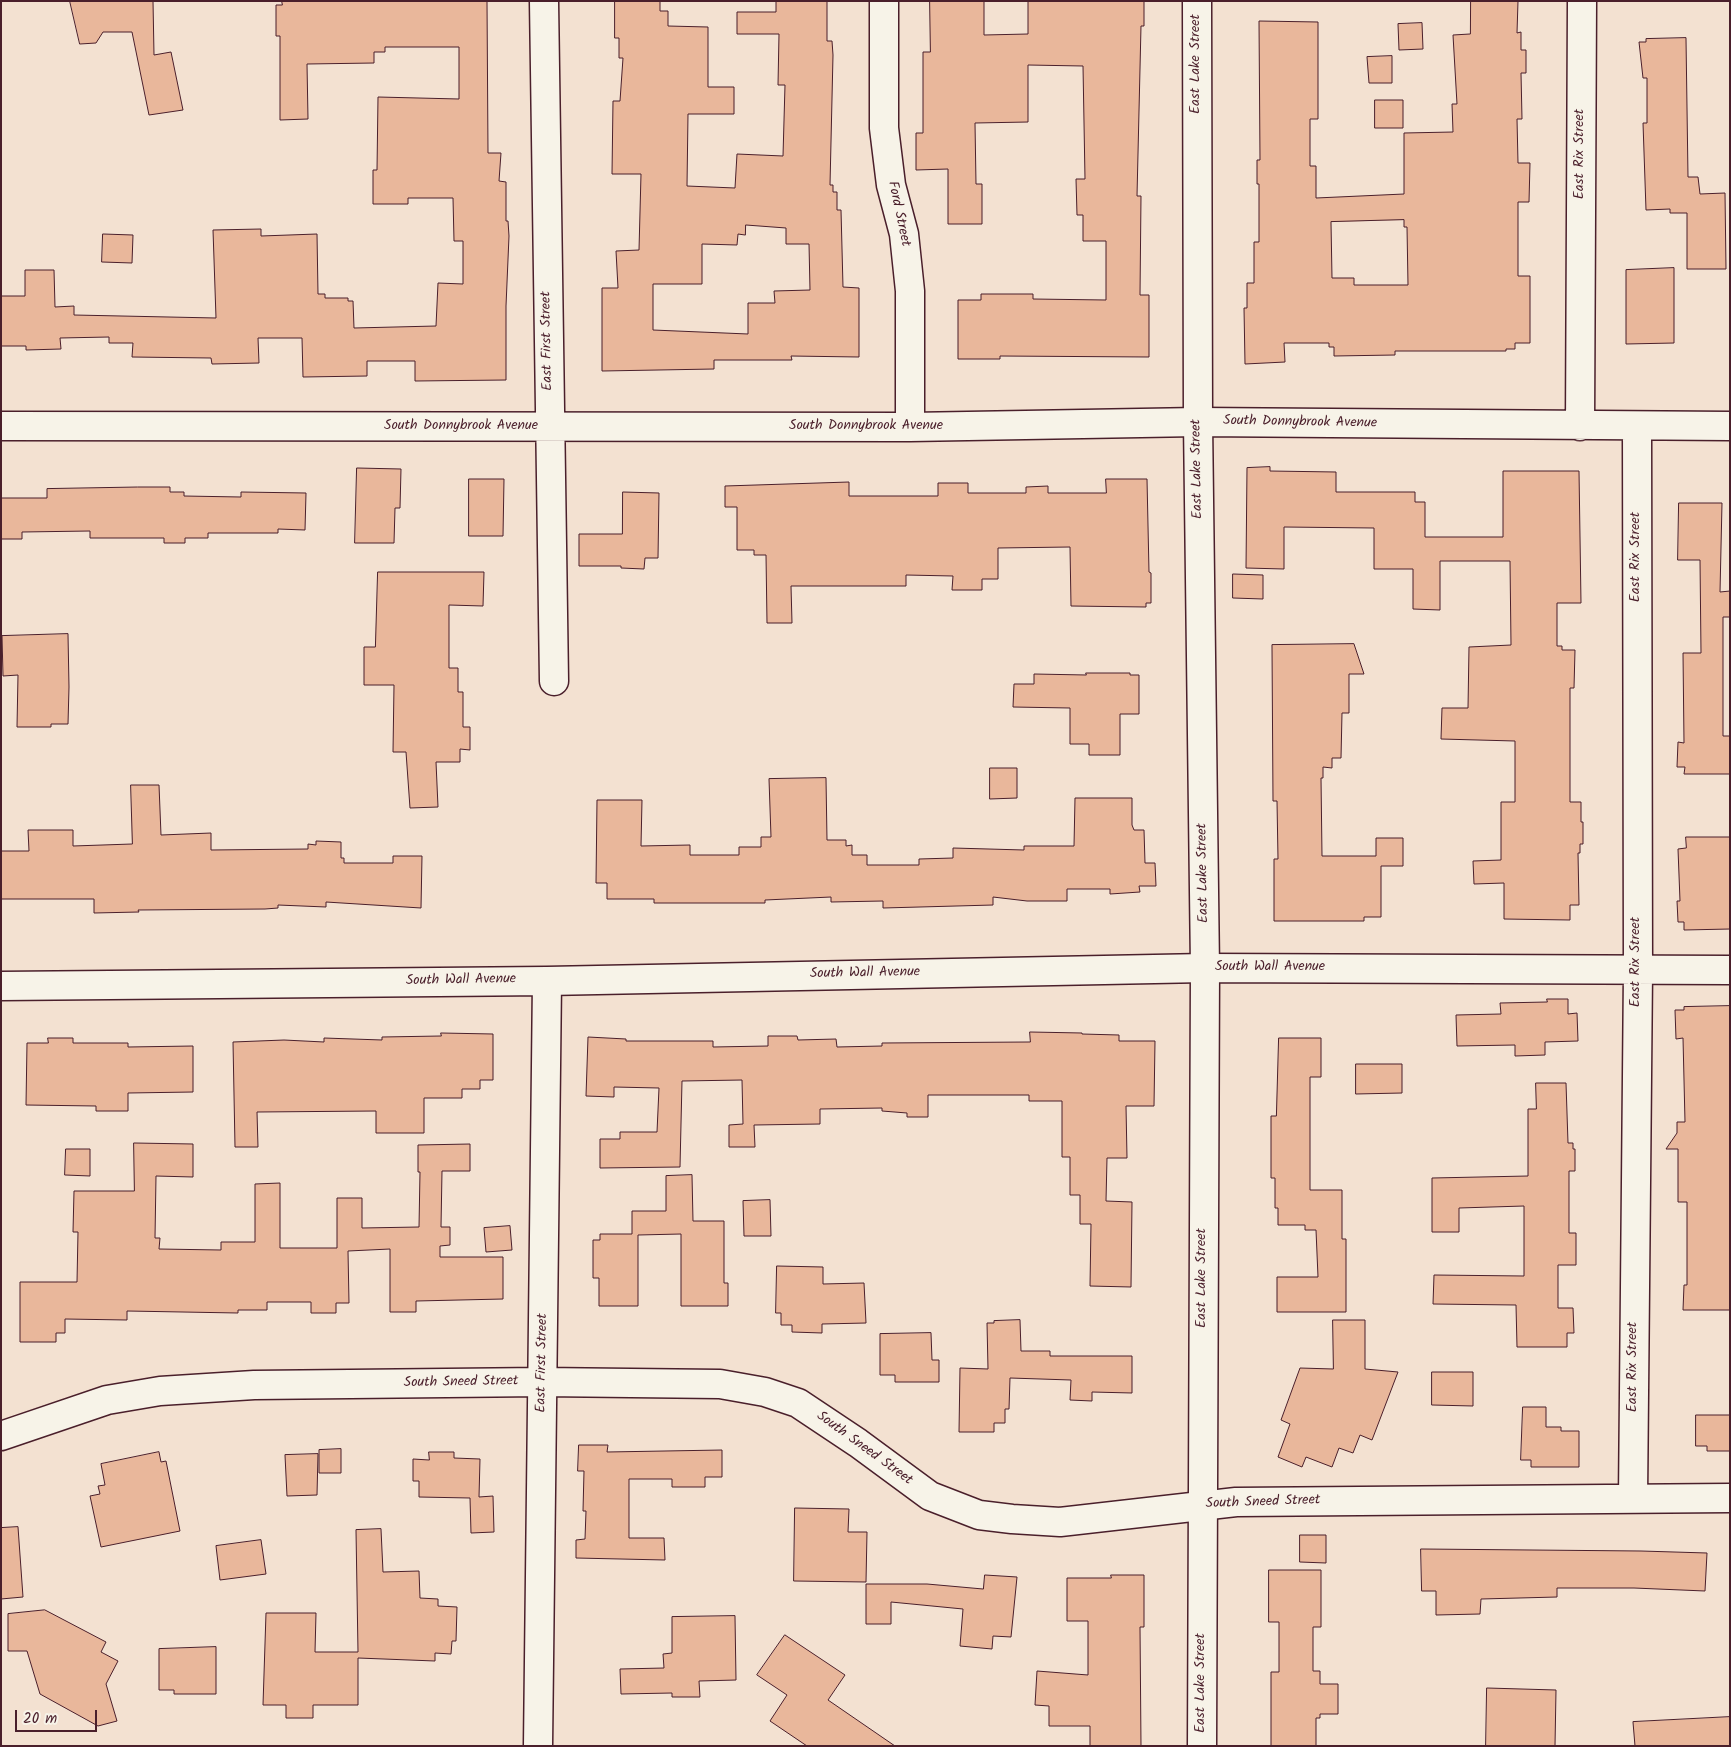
<!DOCTYPE html>
<html>
<head>
<meta charset="utf-8">
<style>
	body { margin:0 }
	#map { position:relative; width:1731px; height:1747px; overflow:hidden; background:#f3e1d1; font-family:Kalam,sans-serif }
	canvas { display:block }
	.frame { position:absolute; inset:0; border:2px solid #4a1f2b; pointer-events:none }
	.scale { position:absolute; left:15px; top:1710px; width:82px; height:22px; box-sizing:border-box; border:2px solid #4a1f2b; border-top:0; padding-left:6px; font-size:15px; line-height:18px; white-space:nowrap; color:#4a1f2b; -webkit-text-stroke:4px #f7f3e8; paint-order:stroke }
</style>
</head>
<body>
<div id="map">
<canvas width="1731" height="1747"></canvas>
<div class="frame"></div>
<div class="scale">20 m</div>
</div>
<script>
const g = document.querySelector('canvas').getContext('2d');
g.lineJoin = 'round';
function paint(path, color) { g.fillStyle = color; g.fill(path, 'evenodd'); }
function strokePath(path, color, width, dash) { g.strokeStyle = color; g.lineWidth = width; g.lineCap = dash ? 'butt' : 'round'; g.setLineDash(dash || []); g.stroke(path); }
function write(font, color, halo, rows, align = 'center') {
  g.font = font + ' Kalam,sans-serif'; g.lineWidth = 4; g.setLineDash([]); g.textBaseline = 'middle'; g.strokeStyle = halo; g.fillStyle = color; for (const [text, x, y, turn = 0] of rows) {
    g.save(); g.translate(x, y); g.rotate((+turn || 0) * Math.PI / 180); g.textAlign = isNaN(turn) ? turn : align; if (halo) g.strokeText(text, 0, 0); g.fillText(text, 0, 0); g.restore();
  }
}
const building = new Path2D(`
	M 70,1 L 153,1 L 154,55 L 171,52 L 183,110 L 149,115 L 132,32 L 103,32 L 96,43 L 80,44 Z
	M 282,1 L 487,1 L 488,153 L 501,153 L 499,181 L 506,182 L 506,221 L 508,221 L 509,236 L 506,306 L 506,380 L 415,381 L 415,361 L 367,361 L 367,376 L 303,377 L 302,338 L 258,338 L 259,363 L 212,364 L 211,358 L 132,357 L 133,343 L 109,343 L 109,337 L 60,338 L 61,349 L 26,350 L 26,346 L 1,346 L 1,296 L 25,296 L 25,270 L 54,270 L 55,307 L 74,306 L 74,315 L 216,318 L 213,230 L 261,229 L 261,236 L 317,234 L 318,294 L 325,294 L 325,298 L 348,298 L 348,301 L 353,301 L 354,328 L 436,326 L 438,283 L 463,284 L 463,241 L 454,241 L 453,198 L 408,198 L 408,204 L 373,204 L 373,170 L 377,170 L 378,97 L 459,99 L 459,47 L 385,47 L 385,52 L 374,52 L 374,63 L 307,64 L 308,119 L 280,120 L 280,36 L 276,36 L 276,5 L 282,5 Z
	M 615,1 L 660,1 L 660,11 L 668,11 L 668,26 L 708,27 L 708,87 L 734,87 L 734,114 L 688,114 L 687,186 L 735,188 L 737,154 L 783,156 L 785,85 L 778,85 L 779,34 L 737,34 L 737,12 L 776,12 L 776,1 L 827,1 L 827,41 L 832,41 L 833,55 L 830,185 L 833,185 L 833,192 L 837,192 L 837,210 L 841,210 L 843,287 L 859,288 L 859,357 L 791,356 L 792,360 L 714,360 L 714,369 L 602,371 L 602,288 L 618,288 L 616,251 L 639,250 L 641,174 L 612,174 L 613,101 L 620,101 L 623,58 L 619,58 L 619,38 L 615,38 ZM 746,225 L 786,228 L 786,244 L 809,244 L 810,290 L 774,291 L 775,303 L 748,303 L 748,334 L 653,330 L 653,284 L 702,284 L 702,244 L 737,245 L 738,234 L 745,235 Z
	M 930,1 L 984,1 L 984,35 L 1028,34 L 1028,1 L 1144,1 L 1144,26 L 1141,26 L 1137,196 L 1141,196 L 1140,295 L 1149,295 L 1149,357 L 1000,356 L 1000,359 L 958,359 L 958,300 L 981,300 L 981,294 L 1033,294 L 1033,299 L 1106,300 L 1106,241 L 1083,241 L 1083,215 L 1077,215 L 1076,179 L 1085,179 L 1083,66 L 1028,65 L 1028,122 L 975,123 L 976,184 L 982,184 L 982,224 L 948,224 L 948,169 L 916,170 L 916,133 L 923,133 L 923,52 L 930,52 Z
	M 1471,1 L 1518,1 L 1517,33 L 1521,32 L 1521,50 L 1526,50 L 1526,73 L 1521,73 L 1522,119 L 1517,119 L 1518,163 L 1530,163 L 1529,202 L 1518,202 L 1518,276 L 1530,276 L 1530,343 L 1515,343 L 1515,349 L 1506,349 L 1506,351 L 1395,351 L 1395,355 L 1334,356 L 1334,347 L 1329,347 L 1329,343 L 1284,343 L 1285,362 L 1245,364 L 1244,308 L 1247,308 L 1247,283 L 1254,283 L 1254,242 L 1259,242 L 1259,184 L 1257,184 L 1257,160 L 1260,160 L 1259,21 L 1318,22 L 1318,119 L 1310,119 L 1310,166 L 1316,166 L 1316,198 L 1404,194 L 1404,133 L 1453,132 L 1452,104 L 1457,104 L 1453,35 L 1470,34 ZM 1404,220 L 1404,227 L 1407,227 L 1408,285 L 1354,285 L 1354,278 L 1332,278 L 1331,222 Z
	M 1422,23 L 1423,49 L 1399,50 L 1398,24 Z
	M 1686,38 L 1688,177 L 1698,177 L 1700,194 L 1725,193 L 1726,269 L 1687,269 L 1687,213 L 1670,213 L 1670,209 L 1646,210 L 1643,123 L 1647,123 L 1647,78 L 1643,78 L 1639,42 L 1646,42 L 1646,39 Z
	M 1392,56 L 1392,83 L 1369,83 L 1367,57 Z
	M 1375,100 L 1403,100 L 1403,128 L 1375,128 Z
	M 103,234 L 133,235 L 132,263 L 102,262 Z
	M 1674,268 L 1674,343 L 1626,344 L 1626,270 Z
	M 1270,467 L 1270,471 L 1336,472 L 1336,492 L 1415,492 L 1415,502 L 1425,502 L 1425,537 L 1503,537 L 1503,471 L 1579,471 L 1581,603 L 1557,603 L 1557,646 L 1562,646 L 1562,650 L 1575,650 L 1574,688 L 1570,688 L 1570,802 L 1581,802 L 1581,822 L 1583,822 L 1583,844 L 1580,844 L 1580,853 L 1578,853 L 1579,905 L 1570,905 L 1570,920 L 1504,919 L 1504,883 L 1474,884 L 1473,861 L 1501,860 L 1501,802 L 1515,802 L 1515,741 L 1441,739 L 1442,708 L 1468,708 L 1469,647 L 1511,645 L 1510,561 L 1440,561 L 1440,610 L 1413,609 L 1413,569 L 1374,569 L 1374,528 L 1284,527 L 1284,569 L 1246,568 L 1247,468 Z
	M 357,468 L 401,469 L 400,508 L 395,508 L 394,543 L 355,543 Z
	M 469,479 L 504,479 L 503,536 L 469,536 Z
	M 1106,479 L 1147,479 L 1149,572 L 1151,573 L 1151,603 L 1146,603 L 1146,607 L 1071,606 L 1070,547 L 998,548 L 998,579 L 982,579 L 982,590 L 952,590 L 953,576 L 906,575 L 906,586 L 791,586 L 792,623 L 767,623 L 766,555 L 754,555 L 754,550 L 737,550 L 737,507 L 725,507 L 725,486 L 849,482 L 849,496 L 938,496 L 938,483 L 968,483 L 968,493 L 1026,493 L 1026,487 L 1048,486 L 1048,493 L 1106,493 Z
	M 138,487 L 170,487 L 170,492 L 184,492 L 184,496 L 241,497 L 241,492 L 306,493 L 305,530 L 278,529 L 278,533 L 208,533 L 208,538 L 185,538 L 185,543 L 164,543 L 164,538 L 90,538 L 90,531 L 22,532 L 22,539 L 1,539 L 1,498 L 47,498 L 47,489 Z
	M 623,492 L 659,493 L 658,558 L 645,558 L 644,569 L 621,568 L 621,566 L 579,566 L 579,534 L 622,534 Z
	M 1679,503 L 1722,503 L 1720,592 L 1730,591 L 1730,617 L 1723,617 L 1723,736 L 1730,736 L 1730,774 L 1684,774 L 1685,767 L 1677,767 L 1678,742 L 1684,743 L 1683,653 L 1701,653 L 1700,560 L 1678,560 Z
	M 378,572 L 484,572 L 483,606 L 449,605 L 449,668 L 458,668 L 458,692 L 463,692 L 463,727 L 470,727 L 470,750 L 460,749 L 460,762 L 436,762 L 438,807 L 410,808 L 406,752 L 393,752 L 394,685 L 364,685 L 364,647 L 375,647 Z
	M 1233,574 L 1263,575 L 1263,599 L 1233,598 Z
	M 68,634 L 69,687 L 68,724 L 51,724 L 51,727 L 17,727 L 18,675 L 3,676 L 2,636 Z
	M 1354,644 L 1364,674 L 1349,674 L 1349,713 L 1342,713 L 1341,758 L 1332,758 L 1332,768 L 1323,767 L 1323,778 L 1321,778 L 1322,856 L 1376,856 L 1376,838 L 1403,838 L 1403,866 L 1381,866 L 1381,917 L 1364,917 L 1364,921 L 1274,921 L 1274,859 L 1278,859 L 1277,801 L 1273,801 L 1272,645 Z
	M 1086,673 L 1130,673 L 1130,675 L 1139,675 L 1139,714 L 1120,714 L 1120,755 L 1089,755 L 1089,744 L 1070,744 L 1070,708 L 1013,707 L 1014,684 L 1034,684 L 1034,674 L 1086,675 Z
	M 990,768 L 1017,768 L 1017,798 L 990,799 Z
	M 826,778 L 827,840 L 846,840 L 846,846 L 852,845 L 852,855 L 867,855 L 867,865 L 919,865 L 919,859 L 953,858 L 953,848 L 1024,850 L 1024,846 L 1074,846 L 1075,798 L 1132,798 L 1132,825 L 1134,830 L 1144,830 L 1145,863 L 1155,863 L 1156,886 L 1139,886 L 1140,892 L 1110,894 L 1110,889 L 1067,889 L 1067,901 L 1027,901 L 993,897 L 993,905 L 883,908 L 883,901 L 831,902 L 831,897 L 765,900 L 765,903 L 654,903 L 654,899 L 607,899 L 607,883 L 596,883 L 597,800 L 642,800 L 641,846 L 690,845 L 690,855 L 739,855 L 739,847 L 761,847 L 761,837 L 771,837 L 769,779 Z
	M 131,785 L 159,785 L 161,835 L 211,833 L 211,850 L 308,849 L 308,844 L 316,845 L 316,841 L 341,842 L 341,858 L 344,858 L 344,863 L 393,863 L 393,856 L 422,856 L 421,908 L 326,902 L 326,907 L 278,905 L 278,908 L 265,909 L 138,910 L 139,912 L 94,913 L 94,899 L 1,899 L 1,851 L 29,851 L 28,830 L 73,830 L 73,846 L 132,844 Z
	M 1686,837 L 1730,837 L 1730,929 L 1684,930 L 1684,922 L 1678,922 L 1677,901 L 1680,901 L 1678,849 L 1686,848 Z
	M 1547,999 L 1568,999 L 1568,1014 L 1577,1013 L 1578,1041 L 1545,1042 L 1545,1055 L 1515,1056 L 1515,1045 L 1457,1046 L 1456,1015 L 1501,1014 L 1500,1003 L 1547,1002 Z
	M 1730,1006 L 1730,1310 L 1683,1310 L 1684,1285 L 1687,1285 L 1687,1202 L 1678,1202 L 1678,1149 L 1666,1149 L 1677,1133 L 1677,1122 L 1685,1122 L 1683,1038 L 1676,1039 L 1675,1010 L 1684,1010 L 1684,1007 Z
	M 1030,1032 L 1082,1033 L 1082,1034 L 1119,1035 L 1119,1041 L 1155,1041 L 1154,1106 L 1126,1106 L 1127,1158 L 1107,1158 L 1106,1201 L 1132,1202 L 1131,1287 L 1090,1286 L 1091,1224 L 1080,1224 L 1080,1195 L 1070,1195 L 1070,1157 L 1062,1157 L 1062,1101 L 1029,1101 L 1029,1095 L 928,1095 L 928,1117 L 907,1117 L 907,1113 L 882,1111 L 882,1108 L 820,1109 L 820,1124 L 754,1125 L 755,1147 L 729,1147 L 729,1125 L 743,1124 L 742,1080 L 682,1081 L 680,1167 L 600,1168 L 600,1139 L 620,1139 L 620,1132 L 657,1132 L 659,1088 L 614,1087 L 614,1097 L 586,1096 L 588,1037 L 626,1039 L 626,1041 L 713,1041 L 713,1047 L 768,1046 L 768,1036 L 797,1036 L 798,1040 L 836,1039 L 837,1047 L 882,1046 L 882,1043 L 1030,1042 Z
	M 441,1033 L 493,1034 L 493,1080 L 480,1080 L 480,1089 L 462,1089 L 462,1098 L 424,1098 L 424,1133 L 376,1133 L 376,1111 L 257,1112 L 258,1147 L 235,1147 L 233,1042 L 284,1040 L 324,1042 L 324,1038 L 382,1040 L 382,1037 L 441,1036 Z
	M 48,1038 L 73,1038 L 73,1043 L 128,1043 L 128,1047 L 193,1046 L 193,1092 L 128,1093 L 128,1111 L 96,1111 L 96,1106 L 26,1105 L 27,1043 L 48,1043 Z
	M 1279,1038 L 1321,1038 L 1321,1077 L 1310,1077 L 1310,1190 L 1342,1190 L 1342,1239 L 1346,1239 L 1346,1312 L 1277,1312 L 1277,1277 L 1318,1277 L 1316,1230 L 1305,1230 L 1305,1225 L 1278,1225 L 1278,1208 L 1275,1208 L 1275,1178 L 1271,1178 L 1271,1116 L 1276,1116 Z
	M 1356,1064 L 1402,1064 L 1402,1093 L 1356,1094 Z
	M 1536,1083 L 1566,1083 L 1568,1143 L 1573,1143 L 1573,1149 L 1575,1149 L 1575,1171 L 1569,1171 L 1569,1233 L 1576,1233 L 1576,1265 L 1558,1265 L 1558,1308 L 1573,1308 L 1574,1333 L 1567,1333 L 1567,1347 L 1517,1347 L 1516,1305 L 1433,1304 L 1434,1275 L 1524,1276 L 1524,1206 L 1459,1208 L 1459,1232 L 1432,1232 L 1432,1178 L 1528,1176 L 1528,1109 L 1536,1109 Z
	M 134,1143 L 193,1144 L 193,1177 L 156,1176 L 155,1238 L 160,1238 L 159,1249 L 221,1250 L 221,1242 L 255,1242 L 255,1184 L 280,1183 L 280,1248 L 337,1248 L 337,1198 L 362,1198 L 362,1228 L 419,1227 L 420,1172 L 418,1172 L 418,1145 L 470,1144 L 470,1171 L 442,1171 L 441,1227 L 450,1227 L 450,1245 L 440,1246 L 440,1257 L 503,1257 L 503,1299 L 416,1301 L 416,1312 L 390,1312 L 390,1249 L 348,1251 L 349,1303 L 336,1303 L 336,1313 L 311,1313 L 311,1302 L 267,1302 L 267,1310 L 238,1310 L 238,1313 L 127,1311 L 127,1320 L 65,1319 L 65,1333 L 56,1333 L 56,1342 L 20,1342 L 20,1282 L 77,1282 L 78,1232 L 73,1232 L 74,1191 L 134,1191 Z
	M 66,1149 L 90,1149 L 90,1176 L 65,1175 Z
	M 692,1175 L 693,1221 L 724,1221 L 724,1283 L 728,1283 L 728,1306 L 681,1306 L 681,1234 L 638,1235 L 638,1306 L 599,1306 L 599,1278 L 593,1278 L 593,1240 L 600,1240 L 600,1234 L 632,1234 L 632,1211 L 666,1211 L 666,1176 Z
	M 770,1200 L 771,1236 L 744,1236 L 743,1201 Z
	M 510,1226 L 512,1250 L 486,1252 L 484,1228 Z
	M 777,1266 L 823,1267 L 823,1284 L 864,1283 L 866,1323 L 822,1324 L 822,1333 L 792,1332 L 792,1325 L 781,1325 L 781,1313 L 776,1313 Z
	M 1020,1320 L 1021,1351 L 1050,1351 L 1050,1356 L 1132,1356 L 1132,1393 L 1092,1392 L 1092,1401 L 1070,1400 L 1071,1380 L 1010,1378 L 1009,1409 L 1005,1409 L 1005,1423 L 994,1423 L 994,1432 L 959,1432 L 960,1368 L 988,1369 L 987,1323 L 994,1323 L 994,1321 Z
	M 1333,1320 L 1365,1320 L 1365,1369 L 1398,1372 L 1372,1440 L 1360,1435 L 1353,1453 L 1339,1448 L 1332,1467 L 1306,1457 L 1302,1467 L 1278,1457 L 1290,1424 L 1281,1420 L 1300,1368 L 1333,1369 Z
	M 931,1333 L 932,1360 L 939,1360 L 939,1382 L 895,1382 L 895,1375 L 880,1375 L 880,1334 Z
	M 1432,1372 L 1473,1372 L 1473,1406 L 1432,1405 Z
	M 1523,1407 L 1546,1407 L 1546,1427 L 1561,1427 L 1561,1431 L 1579,1431 L 1579,1467 L 1531,1467 L 1531,1460 L 1521,1460 Z
	M 1696,1415 L 1730,1415 L 1730,1451 L 1707,1451 L 1707,1446 L 1696,1446 Z
	M 579,1445 L 608,1445 L 607,1452 L 722,1450 L 722,1477 L 705,1477 L 705,1487 L 672,1487 L 672,1479 L 629,1479 L 629,1538 L 664,1538 L 665,1560 L 576,1558 L 576,1540 L 585,1539 L 586,1511 L 583,1511 L 584,1471 L 578,1471 Z
	M 341,1449 L 341,1473 L 319,1473 L 319,1450 Z
	M 159,1452 L 161,1462 L 166,1461 L 180,1531 L 101,1547 L 90,1496 L 100,1494 L 98,1486 L 105,1485 L 101,1464 Z
	M 429,1452 L 454,1452 L 454,1458 L 480,1459 L 479,1497 L 493,1496 L 494,1532 L 471,1533 L 470,1498 L 419,1497 L 419,1481 L 413,1481 L 413,1459 L 429,1460 Z
	M 318,1454 L 317,1495 L 287,1496 L 285,1455 Z
	M 795,1508 L 849,1509 L 848,1532 L 867,1532 L 866,1582 L 794,1581 Z
	M 18,1527 L 23,1597 L 1,1599 L 1,1528 Z
	M 381,1529 L 383,1572 L 419,1571 L 420,1598 L 438,1599 L 438,1606 L 457,1607 L 456,1641 L 452,1641 L 451,1654 L 435,1653 L 435,1661 L 358,1658 L 358,1705 L 313,1705 L 313,1718 L 286,1718 L 286,1705 L 263,1705 L 266,1613 L 316,1613 L 315,1652 L 358,1652 L 356,1530 Z
	M 1300,1535 L 1326,1535 L 1326,1563 L 1300,1562 Z
	M 261,1540 L 266,1574 L 220,1580 L 216,1546 Z
	M 1421,1549 L 1641,1551 L 1707,1553 L 1705,1591 L 1634,1588 L 1557,1588 L 1557,1597 L 1481,1599 L 1480,1614 L 1436,1615 L 1436,1591 L 1422,1591 Z
	M 1269,1570 L 1321,1570 L 1321,1627 L 1313,1627 L 1313,1671 L 1320,1671 L 1320,1684 L 1338,1684 L 1338,1714 L 1320,1714 L 1320,1718 L 1316,1718 L 1316,1746 L 1271,1746 L 1271,1672 L 1279,1672 L 1279,1622 L 1269,1622 Z
	M 985,1575 L 1017,1577 L 1011,1637 L 993,1636 L 992,1649 L 960,1646 L 963,1609 L 891,1602 L 891,1624 L 866,1624 L 866,1584 L 927,1584 L 983,1589 Z
	M 1111,1575 L 1144,1575 L 1144,1627 L 1140,1627 L 1141,1746 L 1090,1746 L 1090,1726 L 1049,1726 L 1049,1706 L 1035,1705 L 1037,1671 L 1088,1675 L 1088,1621 L 1067,1621 L 1067,1578 L 1111,1578 Z
	M 45,1610 L 106,1642 L 101,1652 L 118,1661 L 106,1684 L 117,1721 L 98,1726 L 40,1694 L 27,1651 L 8,1651 L 8,1614 Z
	M 735,1616 L 736,1680 L 699,1681 L 700,1697 L 672,1697 L 672,1693 L 621,1694 L 620,1669 L 664,1668 L 663,1654 L 672,1653 L 672,1617 Z
	M 785,1635 L 845,1675 L 828,1700 L 895,1746 L 807,1746 L 770,1721 L 787,1695 L 757,1675 Z
	M 216,1647 L 216,1694 L 174,1694 L 174,1690 L 159,1690 L 159,1649 Z
	M 1487,1688 L 1556,1690 L 1555,1746 L 1486,1746 Z
	M 1730,1717 L 1730,1746 L 1635,1746 L 1633,1722 Z`);
paint(building, '#e9b79b');
strokePath(building, '#4a1f2b', 1);
const street = new Path2D(`
	M 544,1 L 554,681
	M 884,1 L 884,128 L 891,185 L 904,234 L 910,291 L 910,427
	M 1,426 L 910,427 L 1198,422 L 1730,426
	M 1580,426 L 1582,1
	M 1,986 L 547,981 L 1205,968 L 1730,970
	M 1,1436 L 107,1400 L 160,1391 L 254,1385 L 542,1382 L 720,1384 L 765,1392 L 798,1403 L 858,1443 L 930,1496 L 979,1515 L 1012,1519 L 1060,1522 L 1236,1502 L 1730,1498
	M 1633,1498 L 1638,971 L 1637,426
	M 538,1746 L 547,981`);
const secondary = new Path2D(`
	M 1197,1 L 1198,422 L 1205,968 L 1202,1746`);
strokePath(street, '#4a1f2b', 31);
strokePath(secondary, '#4a1f2b', 31);
strokePath(street, '#f7f3e8', 28);
strokePath(secondary, '#f7f3e8', 28);
write('14px', '#4a1f2b', '#f7f3e8', [
	["East Lake Street",1197,64,-90],
	["East Rix Street",1581,154,-90],
	["Ford Street",898,214,78],
	["East First Street",548,341,-91],
	["South Donnybrook Avenue",1300,423,1],
	["South Donnybrook Avenue",461,427],
	["South Donnybrook Avenue",866,427],
	["East Lake Street",1198,469,-91],
	["East Rix Street",1637,557,-90],
	["East Lake Street",1204,873,-91],
	["East Rix Street",1637,962,-90],
	["South Wall Avenue",1270,968],
	["South Wall Avenue",865,974,-1],
	["South Wall Avenue",461,981,-1],
	["East Lake Street",1203,1278,-90],
	["East First Street",543,1363,-89],
	["East Rix Street",1634,1367,-90],
	["South Sneed Street",461,1383,-1],
	["South Sneed Street",864,1449,36],
	["South Sneed Street",1263,1503,-2],
	["East Lake Street",1202,1683,-90]
]);
</script>
</body>
</html>
